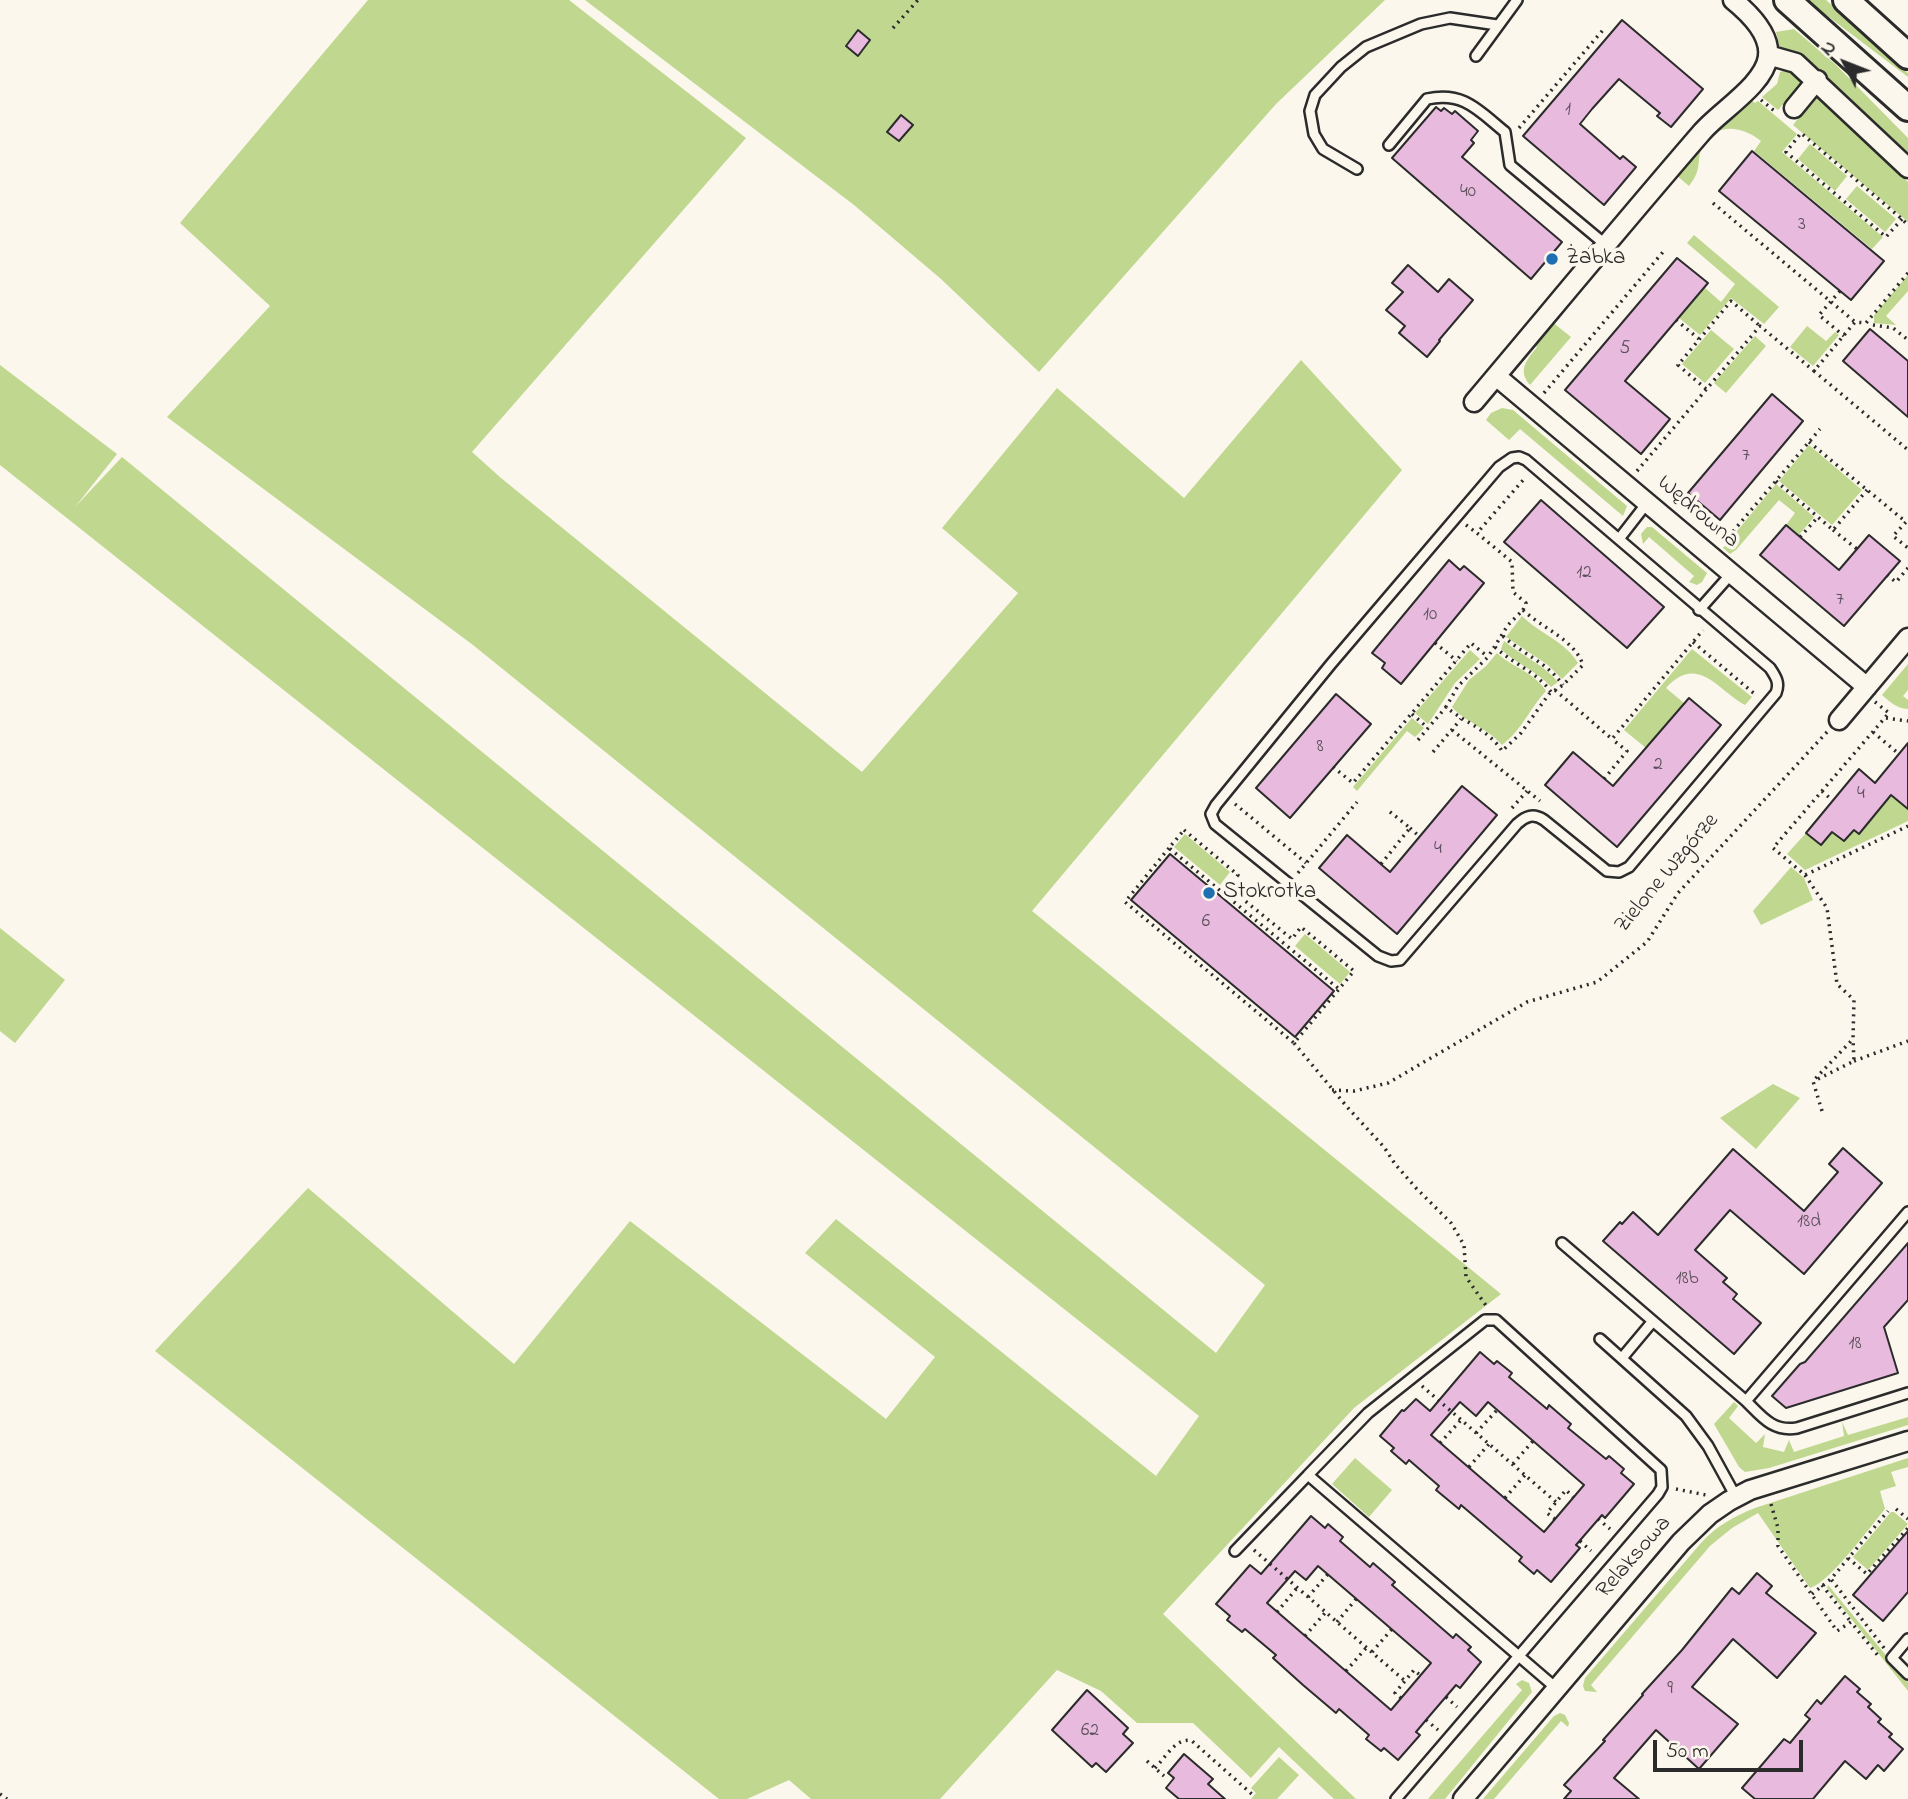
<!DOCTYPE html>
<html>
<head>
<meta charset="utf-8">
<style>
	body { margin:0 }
	#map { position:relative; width:1908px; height:1799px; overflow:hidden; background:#fbf7ec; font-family:"Indie Flower",sans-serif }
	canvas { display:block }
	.north { position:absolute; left:1810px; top:28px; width:70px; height:70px; -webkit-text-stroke:5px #fbf7ec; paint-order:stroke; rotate:312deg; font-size:19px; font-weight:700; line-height:28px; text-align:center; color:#2b2b2b }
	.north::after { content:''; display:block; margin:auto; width:24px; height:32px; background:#2b2b2b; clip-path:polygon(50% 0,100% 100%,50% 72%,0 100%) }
	.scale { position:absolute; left:1653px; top:1740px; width:150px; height:32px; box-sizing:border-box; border:4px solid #2b2b2b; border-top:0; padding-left:9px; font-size:21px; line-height:24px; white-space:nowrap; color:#2b2b2b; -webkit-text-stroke:5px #fbf7ec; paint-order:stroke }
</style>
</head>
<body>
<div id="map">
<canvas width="1908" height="1799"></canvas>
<div class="north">N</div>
<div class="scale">50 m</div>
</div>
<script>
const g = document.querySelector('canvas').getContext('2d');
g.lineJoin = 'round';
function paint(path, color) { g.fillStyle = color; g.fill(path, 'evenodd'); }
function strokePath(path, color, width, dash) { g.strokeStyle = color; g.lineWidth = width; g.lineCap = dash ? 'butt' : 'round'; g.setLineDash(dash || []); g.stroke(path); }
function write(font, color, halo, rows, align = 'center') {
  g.font = font + ' "Indie Flower",sans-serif'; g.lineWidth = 7; g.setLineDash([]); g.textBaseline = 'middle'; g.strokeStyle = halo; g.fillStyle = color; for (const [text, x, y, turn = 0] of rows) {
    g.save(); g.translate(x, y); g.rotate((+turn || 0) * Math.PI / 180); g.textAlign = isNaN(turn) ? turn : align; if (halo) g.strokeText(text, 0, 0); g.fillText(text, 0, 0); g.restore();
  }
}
paint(new Path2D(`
	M 368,0 L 569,0 L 746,138 L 472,452 L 501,478 L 862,772 L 1018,593 L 942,528 L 1057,388 L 1184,498 L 1301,360 L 1402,470 L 1032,911 L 1501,1294 L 1354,1408 L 1163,1614 L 1356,1799 L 1334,1799 L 1279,1747 L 1251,1778 L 1193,1723 L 1137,1723 L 1101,1691 L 1057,1670 L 940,1799 L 811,1799 L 789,1780 L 747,1799 L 719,1799 L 155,1351 L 308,1188 L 514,1364 L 630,1221 L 886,1419 L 935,1357 L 805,1253 L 836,1219 L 1156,1476 L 1199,1416 L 0,465 L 0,365 L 117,454 L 75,507 L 122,457 L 1216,1353 L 1265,1285 L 473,645 L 167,417 L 270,306 L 180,223 Z
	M 585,0 L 1385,0 L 1276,104 L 1039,372 L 941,279 L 854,205 Z
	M 1809,0 L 1826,0 L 1908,73 L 1908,77 L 1809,2 Z
	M 1794,29 L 1835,64 L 1908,138 L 1908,156 L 1807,59 L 1779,46 L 1776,32 Z
	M 1787,70 L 1799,77 L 1802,83 L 1778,110 L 1762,97 L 1777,84 L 1780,72 Z
	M 1817,94 L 1908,182 L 1908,222 L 1793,125 Z
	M 1751,100 L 1755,103 L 1758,101 L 1797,134 L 1782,152 L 1883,237 L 1872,249 L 1754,151 L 1761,141 C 1744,127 1717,121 1703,145 C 1695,161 1704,167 1689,186 L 1676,175 L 1704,141 Z
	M 1810,144 L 1847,176 L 1835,191 L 1798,159 Z
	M 1857,186 L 1896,219 L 1885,232 L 1846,199 Z
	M 1694,235 L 1779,307 L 1764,324 L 1731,298 L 1700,335 L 1679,318 L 1705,288 L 1721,302 L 1735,284 L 1687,243 Z
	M 1908,275 L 1908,291 L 1886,316 L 1896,325 L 1874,323 L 1874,315 Z
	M 1551,321 L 1571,337 L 1530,385 C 1517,370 1527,360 1537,347 L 1533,343 Z
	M 1807,326 L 1826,341 L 1835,332 L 1839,335 L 1813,366 L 1790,347 Z
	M 1711,330 L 1734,349 L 1705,383 L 1682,364 Z
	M 1755,336 L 1766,346 L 1726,393 L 1714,383 Z
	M 1502,408 L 1513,410 L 1627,506 L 1623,516 L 1520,429 L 1509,440 L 1486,420 L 1491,413 Z
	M 1809,445 L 1862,490 L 1832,525 L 1779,481 Z
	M 1776,484 L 1814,517 L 1798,536 L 1786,525 L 1795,513 L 1779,500 L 1736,550 L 1730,554 L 1723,548 Z
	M 1647,527 L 1652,527 L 1707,573 L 1702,582 L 1697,585 L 1689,582 L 1694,576 L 1649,537 L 1643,544 L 1641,534 Z
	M 1522,616 C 1540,634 1565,641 1578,663 L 1562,679 L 1548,665 L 1506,637 Z
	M 1504,641 C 1522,656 1543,664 1558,682 L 1551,687 C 1536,670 1516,664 1501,649 Z
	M 1692,649 L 1752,697 L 1745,705 C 1718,691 1698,653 1666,688 L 1684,703 L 1646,748 L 1624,730 Z
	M 1470,650 L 1480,659 L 1455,683 L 1428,724 L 1415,713 Z
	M 1497,653 C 1513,668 1534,672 1546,691 C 1530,708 1522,730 1502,745 C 1488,728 1466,723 1452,707 L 1469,680 L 1486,666 Z
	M 1908,664 L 1908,690 L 1903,696 L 1908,700 L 1908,709 C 1896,708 1890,702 1882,695 Z
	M 1412,718 L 1424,728 L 1415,737 L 1407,731 L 1357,791 L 1353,787 Z
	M 1887,791 L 1902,805 L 1908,799 L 1908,821 L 1805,870 L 1787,854 L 1806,833 L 1821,845 L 1832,832 L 1844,841 L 1854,830 L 1859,834 L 1878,811 Z
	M 1185,834 L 1230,872 L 1220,885 L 1174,847 Z
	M 1791,867 L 1804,878 L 1813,900 L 1761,925 L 1753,911 Z
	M 0,928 L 65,980 L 15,1043 L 0,1031 Z
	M 1305,934 L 1350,972 L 1340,984 L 1295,946 Z
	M 1773,1084 L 1800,1098 L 1756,1149 L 1720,1118 Z
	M 1734,1402 L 1738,1406 L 1729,1418 L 1756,1443 L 1765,1434 L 1763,1447 L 1784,1452 L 1789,1440 L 1794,1452 L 1844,1436 L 1842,1422 L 1848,1435 L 1908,1417 L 1908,1425 L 1769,1468 L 1745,1472 L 1739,1467 L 1714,1424 Z
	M 1355,1458 L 1392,1490 L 1369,1517 L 1332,1484 Z
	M 1908,1458 L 1908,1467 L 1891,1472 L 1896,1486 L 1880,1491 L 1885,1509 C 1869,1528 1831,1581 1810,1588 L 1758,1513 L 1732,1528 L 1710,1546 L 1591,1685 L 1597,1692 L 1585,1691 L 1583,1686 L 1585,1678 L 1701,1543 C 1716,1526 1735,1516 1755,1508 Z
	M 1891,1512 L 1894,1512 L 1908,1524 L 1868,1570 L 1853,1557 Z
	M 1828,1585 L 1908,1682 L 1908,1691 L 1827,1588 Z
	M 1522,1680 L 1529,1683 L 1532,1692 L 1445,1799 L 1428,1799 L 1522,1690 L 1516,1684 Z
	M 1560,1713 L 1565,1715 L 1569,1723 L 1568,1727 L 1561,1721 L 1494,1799 L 1483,1799 L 1554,1716 Z
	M 1279,1757 L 1299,1775 L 1277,1799 L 1251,1799 L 1256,1793 L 1251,1788 Z`), '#bfd78e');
const building = new Path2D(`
	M 1622,20 L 1703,89 L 1671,127 L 1657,116 L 1660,113 L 1619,79 L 1592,109 L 1580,124 L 1620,159 L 1623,156 L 1636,167 L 1604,205 L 1523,136 Z
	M 858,30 L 870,40 L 858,56 L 846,46 Z
	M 1436,107 L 1441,111 L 1444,108 L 1452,114 L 1455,111 L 1478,131 L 1471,140 L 1474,143 L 1462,157 L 1562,242 L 1531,279 L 1392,158 Z
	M 901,115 L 913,125 L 899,141 L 887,132 Z
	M 1752,151 L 1884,261 L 1851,300 L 1719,191 Z
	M 1677,258 L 1708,283 L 1625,381 L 1670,419 L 1641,454 L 1565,390 Z
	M 1408,265 L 1438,292 L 1449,279 L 1473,300 L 1439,340 L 1440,341 L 1427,357 L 1399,333 L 1405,326 L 1386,310 L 1403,292 L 1392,283 Z
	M 1870,329 L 1908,361 L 1908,417 L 1843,361 Z
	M 1772,394 L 1803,421 L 1720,520 L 1688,493 Z
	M 1541,500 L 1664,607 L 1627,648 L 1504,542 Z
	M 1786,525 L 1839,570 L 1869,535 L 1900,561 L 1844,626 L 1760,555 Z
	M 1449,560 L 1460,570 L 1464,566 L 1484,583 L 1401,684 L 1382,668 L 1385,663 L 1372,653 Z
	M 1336,694 L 1371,724 L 1290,818 L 1256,788 Z
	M 1689,698 L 1721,725 L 1617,847 L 1545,785 L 1573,752 L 1613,786 Z
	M 1908,743 L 1908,809 L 1891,795 L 1859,834 L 1854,830 L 1844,841 L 1832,832 L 1821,845 L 1806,833 L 1859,769 L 1875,783 Z
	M 1462,786 L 1497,815 L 1397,934 L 1319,868 L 1347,835 L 1390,872 Z
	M 1170,854 L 1334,991 L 1295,1037 L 1131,900 Z
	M 1843,1148 L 1882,1183 L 1804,1274 L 1730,1210 L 1695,1250 L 1727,1278 L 1723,1282 L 1737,1294 L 1733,1299 L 1761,1323 L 1734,1354 L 1603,1241 L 1620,1222 L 1622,1224 L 1633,1212 L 1658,1235 L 1733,1149 L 1804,1211 L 1838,1172 L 1829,1164 Z
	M 1908,1243 L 1908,1300 L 1884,1327 L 1898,1373 L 1786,1408 L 1772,1396 L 1800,1364 L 1805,1362 Z
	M 1480,1352 L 1494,1364 L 1497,1361 L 1512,1373 L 1509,1377 L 1547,1409 L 1549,1405 L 1571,1424 L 1568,1428 L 1606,1459 L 1609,1456 L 1624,1469 L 1621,1473 L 1634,1484 L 1605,1518 L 1602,1515 L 1576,1545 L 1580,1548 L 1551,1582 L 1537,1570 L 1534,1574 L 1519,1561 L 1522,1557 L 1461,1505 L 1459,1509 L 1436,1490 L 1439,1486 L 1409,1460 L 1406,1464 L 1391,1451 L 1394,1448 L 1380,1436 L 1402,1410 L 1404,1411 L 1416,1399 L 1430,1411 ZM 1460,1402 L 1476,1416 L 1488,1402 L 1584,1485 L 1544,1532 L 1431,1435 Z
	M 1311,1516 L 1325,1528 L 1328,1524 L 1343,1537 L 1340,1541 L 1370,1567 L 1373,1563 L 1395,1582 L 1392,1585 L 1453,1638 L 1456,1634 L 1471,1647 L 1468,1650 L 1481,1662 L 1460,1688 L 1456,1685 L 1426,1720 L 1416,1732 L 1420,1735 L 1398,1760 L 1384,1748 L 1381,1751 L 1366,1739 L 1369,1735 L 1339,1709 L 1336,1713 L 1303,1685 L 1273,1658 L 1276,1655 L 1245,1629 L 1242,1632 L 1227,1620 L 1230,1616 L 1216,1604 L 1250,1565 L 1261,1574 ZM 1318,1566 L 1431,1663 L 1391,1710 L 1267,1603 L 1295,1571 L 1306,1580 Z
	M 1908,1531 L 1908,1592 L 1883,1621 L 1853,1595 Z
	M 1757,1573 L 1772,1586 L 1766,1593 L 1816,1633 L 1777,1678 L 1733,1639 L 1692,1687 L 1738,1724 L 1699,1769 L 1656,1730 L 1614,1778 L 1639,1799 L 1564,1799 L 1571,1791 L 1564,1785 L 1605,1741 L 1603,1740 L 1643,1695 L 1642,1694 L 1682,1650 L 1732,1588 L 1739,1594 Z
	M 1845,1676 L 1860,1689 L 1857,1692 L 1871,1704 L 1868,1707 L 1881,1719 L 1878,1722 L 1892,1734 L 1889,1737 L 1903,1749 L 1884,1771 L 1878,1765 L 1866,1779 L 1845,1761 L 1813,1799 L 1755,1799 L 1742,1788 L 1784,1739 L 1790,1743 L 1810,1719 L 1805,1715 L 1817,1700 L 1821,1704 Z
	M 1087,1690 L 1128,1728 L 1123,1734 L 1133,1743 L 1106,1772 L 1096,1763 L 1092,1767 L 1052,1730 Z
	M 1184,1754 L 1213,1779 L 1208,1784 L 1225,1799 L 1179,1799 L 1166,1788 L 1174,1778 L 1168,1773 Z`);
paint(building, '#e7bade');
strokePath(building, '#2b2b2b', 2);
const service = new Path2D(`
	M 1476,56 L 1517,0
	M 1389,145 L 1427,99 C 1464,91 1479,111 1505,132 L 1510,165 L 1606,245
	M 1357,169 L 1323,149 L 1314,134 L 1310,111 L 1315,95 L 1341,67 L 1366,47 L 1421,24 L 1450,18 L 1497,25
	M 1519,457 L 1526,460 L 1770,668 C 1776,677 1780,683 1776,693 L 1629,867 L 1619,872 L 1607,871 L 1544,820 C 1533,813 1526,816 1517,824 L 1400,960 L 1391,961 L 1378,956 L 1215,824 L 1211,814 L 1216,805 L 1331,664 L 1499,467 L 1512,458 Z
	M 1619,539 L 1647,503
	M 1699,610 L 1731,574
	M 1562,1243 L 1746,1401 C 1762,1417 1773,1432 1797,1428 L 1908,1393
	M 1600,1339 L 1686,1416 L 1708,1446 L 1736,1497
	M 1622,1358 L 1653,1321
	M 1746,1401 L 1908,1212
	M 1308,1475 L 1368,1413 L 1485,1320 L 1496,1320 L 1661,1470 L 1662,1487 L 1658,1494 L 1396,1799
	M 1235,1551 L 1308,1475 L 1556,1688
	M 1908,1639 L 1892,1658 L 1908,1674`);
const minor = new Path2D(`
	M 1768,55 L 1796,63 L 1908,168
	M 1794,108 L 1817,80
	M 1496,376 L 1867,687
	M 1474,402 C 1550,312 1625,221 1702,132 C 1720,111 1764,85 1768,57 C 1771,34 1749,13 1733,0
	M 1839,720 L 1908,638
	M 1463,1799 L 1681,1542 L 1710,1514 L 1729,1501 L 1750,1490 L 1908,1441`);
const secondary = new Path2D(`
	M 1787,0 L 1908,108
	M 1846,0 L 1908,56`);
strokePath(service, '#2b2b2b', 14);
strokePath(minor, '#2b2b2b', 23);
strokePath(secondary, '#2b2b2b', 30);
strokePath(new Path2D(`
	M 893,28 L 918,0
	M 1761,100 L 1777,113
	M 1519,128 L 1603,30
	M 1713,203 L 1855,322
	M 1902,219 L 1886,237 L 1786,152 L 1801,133 L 1902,219 L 1908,225
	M 1908,273 L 1866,323 L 1855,322 L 1814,371 L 1908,450
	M 1840,291 L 1819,315 L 1844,336
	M 1676,320 L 1699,339
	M 1873,325 L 1893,328 L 1908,340
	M 1706,389 L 1678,365 L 1731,301 L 1760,326
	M 1544,393 L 1663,252
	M 1809,442 L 1906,522 L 1893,536 L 1908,548
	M 1637,471 L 1760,326 L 1814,371
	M 1776,481 L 1833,530 L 1867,490
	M 1466,525 L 1477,533
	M 1833,530 L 1857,549
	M 1800,537 L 1818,517
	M 1724,542 L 1820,429
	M 1887,575 L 1896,582 L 1908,568
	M 1523,610 C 1543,629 1574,639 1583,665 L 1563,685 L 1549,694 L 1521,733 L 1502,751 C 1489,730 1464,722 1446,707 L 1458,686 L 1488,657 L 1508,625 Z
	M 1523,610 L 1526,603 L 1513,592 L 1512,562 L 1477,533 L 1524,479
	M 1503,636 C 1522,654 1547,662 1563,685
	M 1693,642 L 1757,696
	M 1435,643 L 1457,661
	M 1495,647 C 1513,664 1537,672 1551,692
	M 1555,690 L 1612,739 L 1703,630
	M 1875,702 L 1889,713 L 1773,848 L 1805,875 L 1908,826
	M 1412,714 L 1428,728
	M 1886,718 L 1908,721
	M 1452,730 L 1540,801
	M 1873,732 L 1899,754
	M 1418,740 L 1446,707
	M 1433,752 L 1461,719
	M 1333,767 L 1353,783 L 1471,643 L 1488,657
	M 1604,779 L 1627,751 L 1612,739
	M 1822,791 L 1833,801
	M 1235,804 L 1306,863
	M 1512,808 L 1527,791
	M 1410,828 L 1420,837
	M 1184,830 L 1238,875 L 1223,893 L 1169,848 Z
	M 1169,848 L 1125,902 L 1294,1043 L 1354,971 L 1301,927 L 1292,939 L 1228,887
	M 1381,864 L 1410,828 L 1389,811
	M 1298,873 L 1357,802
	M 1805,875 L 1827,908 L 1837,984 L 1854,1000 L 1853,1039 L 1813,1081 L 1822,1111
	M 1223,893 L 1339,989
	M 1294,1043 L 1348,1108 L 1384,1147 L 1395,1164 L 1416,1188 L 1451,1223 L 1464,1245 L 1466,1277 L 1487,1307
	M 1854,1061 L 1908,1041
	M 1818,1079 L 1854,1061 L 1853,1039
	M 1332,1090 L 1354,1091 L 1388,1083 L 1527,1002 L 1597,982 L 1647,942 L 1678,893 L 1827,732
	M 1422,1386 L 1556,1502
	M 1476,1433 L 1497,1410
	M 1440,1443 L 1461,1420
	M 1513,1464 L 1533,1441
	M 1469,1467 L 1489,1444
	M 1676,1489 L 1706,1495
	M 1505,1498 L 1525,1475
	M 1771,1504 L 1778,1528 L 1778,1546 L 1837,1631 L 1851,1622 L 1879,1657
	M 1896,1509 L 1908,1519
	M 1555,1519 L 1547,1513 L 1566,1490 L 1573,1497
	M 1598,1519 L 1610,1529
	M 1580,1541 L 1591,1551
	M 1254,1550 L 1405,1681
	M 1848,1558 L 1867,1574 L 1908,1528
	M 1822,1585 L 1851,1622
	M 1812,1594 L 1831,1579
	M 1308,1597 L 1328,1574
	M 1277,1612 L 1297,1588
	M 1337,1622 L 1356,1599
	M 1305,1636 L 1325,1613
	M 1884,1648 L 1831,1579 L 1888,1511
	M 1372,1652 L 1392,1629
	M 1346,1671 L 1367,1647
	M 1446,1697 L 1457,1707
	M 1401,1698 L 1395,1693 L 1414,1670 L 1420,1675
	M 1426,1720 L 1438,1730
	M 1147,1761 L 1164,1776
	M 1155,1768 C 1165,1758 1177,1736 1192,1741 L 1254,1796
	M 0,1794 L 7,1799`), '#2b2b2b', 3.5, [2, 5]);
strokePath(service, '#fbf7ec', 9);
strokePath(minor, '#fbf7ec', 18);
strokePath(secondary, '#fbf7ec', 24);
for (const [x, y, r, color] of [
	[1552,259,7,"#1f6fb2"],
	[1209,893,7,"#1f6fb2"]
]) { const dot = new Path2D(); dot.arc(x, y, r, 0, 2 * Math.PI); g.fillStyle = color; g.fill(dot); strokePath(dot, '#fbf7ec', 2.5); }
write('19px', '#5a4f58', null, [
	["1",1568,111],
	["40",1468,193],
	["3",1802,226],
	["5",1625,350],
	["7",1746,457],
	["12",1584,574],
	["7",1840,601],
	["10",1430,616],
	["8",1320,748],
	["2",1658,766],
	["4",1861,795],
	["4",1438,850],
	["6",1206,923],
	["18d",1809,1223],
	["18b",1687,1280],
	["18",1855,1345],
	["9",1670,1690],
	["62",1090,1732]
]);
write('23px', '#2b2b2b', '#fbf7ec', [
	["Żabka",1566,259],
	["Stokrotka",1223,893]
], 'left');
write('23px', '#2b2b2b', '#fbf7ec', [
	["Wędrowna",1697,513,40],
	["Zielone Wzgórze",1668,874,-50],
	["Relaksowa",1635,1558,-49]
]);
</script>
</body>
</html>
